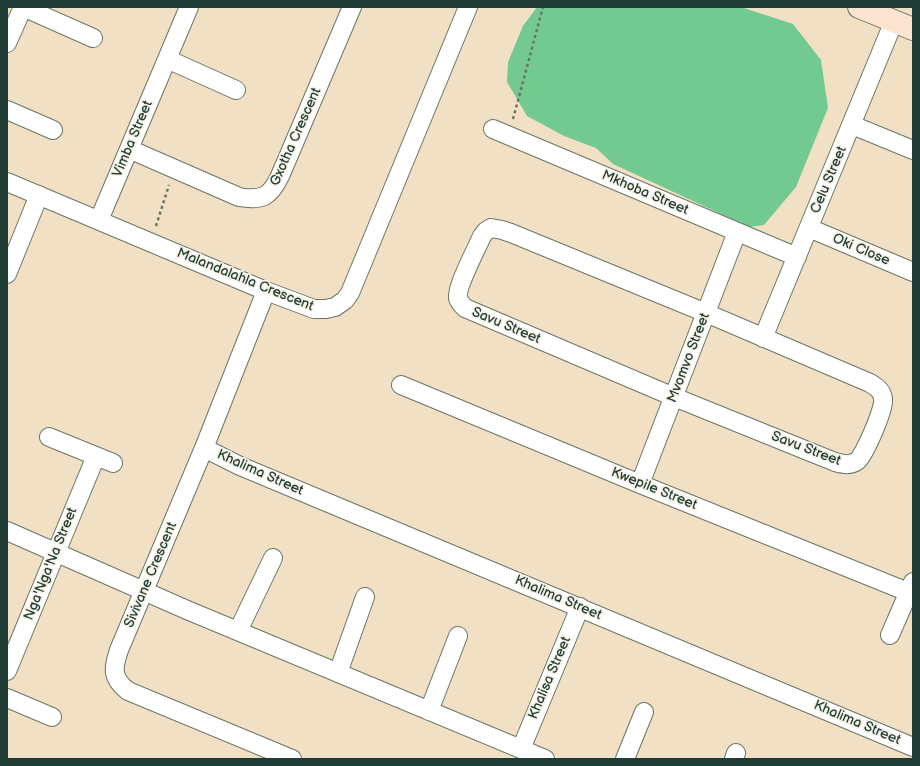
<!DOCTYPE html>
<html>
<head>
<meta charset="utf-8">
<style>
	body { margin:0 }
	#map { position:relative; width:920px; height:766px; overflow:hidden; background:#f2e0c4; font-family:"Balsamiq Sans",sans-serif }
	canvas { display:block }
	.frame { position:absolute; inset:0; border:8px solid #1f3d34; pointer-events:none }
</style>
</head>
<body>
<div id="map">
<canvas width="920" height="766"></canvas>
<div class="frame"></div>
</div>
<script>
const g = document.querySelector('canvas').getContext('2d');
g.lineJoin = 'round';
function paint(path, color) { g.fillStyle = color; g.fill(path, 'evenodd'); }
function strokePath(path, color, width, dash) { g.strokeStyle = color; g.lineWidth = width; g.lineCap = dash ? 'butt' : 'round'; g.setLineDash(dash || []); g.stroke(path); }
function write(font, color, halo, rows, align = 'center') {
  g.font = font + ' "Balsamiq Sans",sans-serif'; g.lineWidth = 3.5; g.setLineDash([]); g.textBaseline = 'middle'; g.strokeStyle = halo; g.fillStyle = color; for (const [text, x, y, turn = 0] of rows) {
    g.save(); g.translate(x, y); g.rotate((+turn || 0) * Math.PI / 180); g.textAlign = isNaN(turn) ? turn : align; if (halo) g.strokeText(text, 0, 0); g.fillText(text, 0, 0); g.restore();
  }
}
paint(new Path2D(`
	M 537,7 L 741,7 L 793,24 L 821,60 L 828,108 L 796,187 L 764,225 L 749,227 L 613,164 L 596,148 L 564,136 L 527,116 L 507,82 L 508,62 L 523,26 Z`), '#72ca90');
const street = new Path2D(`
	M 23,7 L 93,38
	M 7,43 L 23,7
	M 167,59 L 236,90
	M 7,110 L 53,130
	M 852,125 L 913,150
	M 493,129 L 797,257
	M 129,149 L 239,197 C 262,201 270,197 280,176 L 352,7
	M 7,182 L 266,291 L 314,309 L 326,309 L 335,307 L 345,300 L 350,293 L 468,7
	M 99,220 L 189,7
	M 491,228 L 502,230 L 511,233 L 706,313 L 870,383 C 876,387 882,390 883,399 C 885,408 864,456 857,461 C 850,466 843,464 835,462 L 674,397 L 465,308 C 462,305 459,302 458,298 C 456,287 477,248 482,236 L 486,231 Z
	M 809,228 L 913,272
	M 7,274 L 39,195
	M 266,291 L 204,448 L 119,650 C 113,668 111,678 128,691 L 292,759
	M 763,338 L 894,21
	M 401,385 L 640,484 L 913,594
	M 49,437 L 113,463
	M 204,448 L 240,466 L 913,747
	M 640,484 L 737,232
	M 7,531 L 187,610 L 545,759
	M 238,631 L 273,558
	M 890,635 L 913,582
	M 7,671 L 96,456
	M 338,673 L 365,597
	M 7,698 L 52,717
	M 429,711 L 458,636
	M 521,749 L 580,607
	M 625,759 L 644,712
	M 734,759 L 736,753`);
const secondary = new Path2D(`
	M 859,7 L 913,29`);
strokePath(street, '#697666', 20);
strokePath(secondary, '#697666', 24);
strokePath(new Path2D(`
	M 513,119 L 543,7
	M 156,226 L 169,185`), '#697666', 2.5, [3, 3]);
strokePath(street, '#fff', 18);
strokePath(secondary, '#fde4d0', 22);
write('14px', '#1f3d34', '#f7f3e8', [
	["Gxotha Crescent",296,137,-66],
	["Vimba Street",133,139,-67],
	["Celu Street",829,180,-67],
	["Mkhoba Street",645,193,23],
	["Oki Close",861,250,23],
	["Malandalahla Crescent",245,280,22],
	["Savu Street",506,326,23],
	["Mvomvo Street",689,358,-69],
	["Savu Street",806,449,21],
	["Khalima Street",260,473,24],
	["Kwepile Street",654,489,22],
	["Nga'Nga'Na Street",51,564,-68],
	["Sivivane Crescent",151,575,-67],
	["Khalima Street",558,598,23],
	["Khalisa Street",550,678,-67],
	["Khalima Street",857,723,23]
]);
</script>
</body>
</html>
